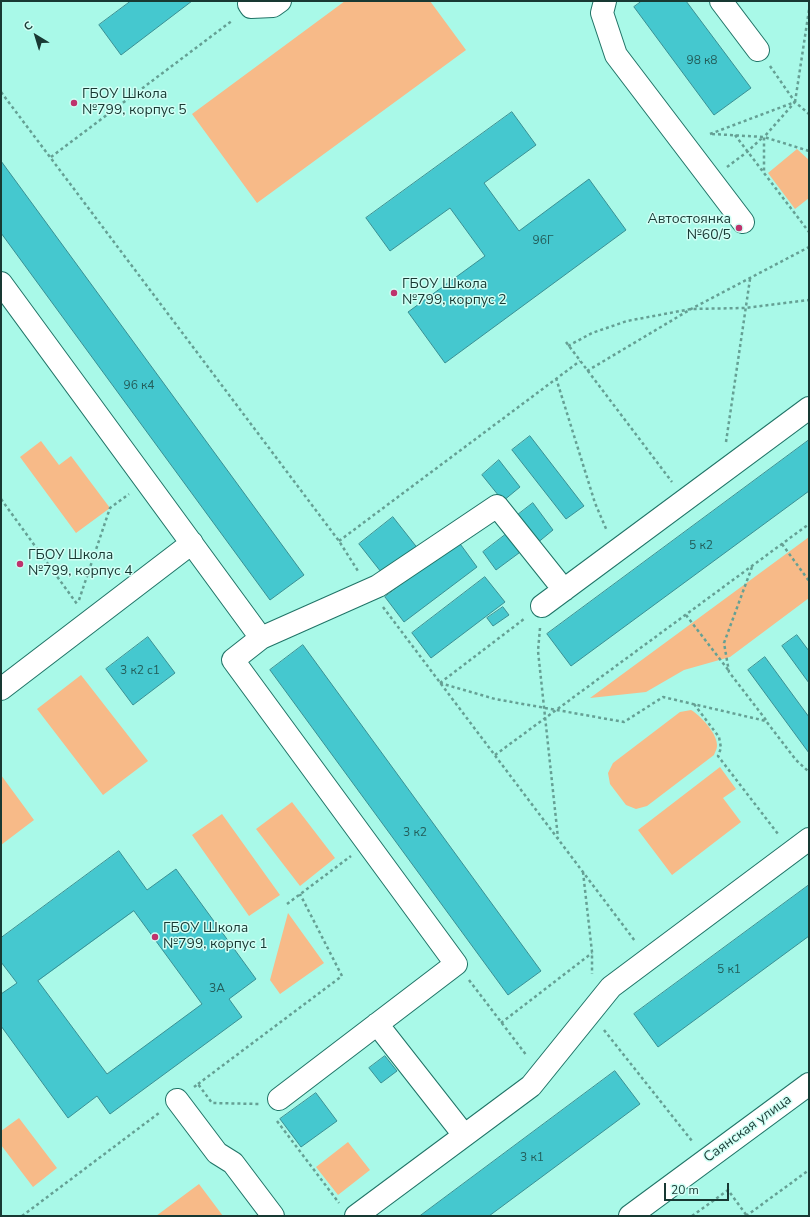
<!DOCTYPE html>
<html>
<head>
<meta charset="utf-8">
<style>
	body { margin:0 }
	#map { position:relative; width:810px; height:1217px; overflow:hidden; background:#a9f9e8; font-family:"Nunito Sans",sans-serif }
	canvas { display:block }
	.frame { position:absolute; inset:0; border:2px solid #183933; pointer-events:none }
	.north { position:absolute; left:16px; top:16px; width:40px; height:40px; -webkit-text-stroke:3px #d1fff5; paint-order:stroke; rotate:322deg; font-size:11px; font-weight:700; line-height:16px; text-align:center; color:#183933 }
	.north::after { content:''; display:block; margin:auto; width:14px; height:18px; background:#183933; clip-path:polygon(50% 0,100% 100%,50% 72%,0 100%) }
	.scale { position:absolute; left:664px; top:1183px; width:65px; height:18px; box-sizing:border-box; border:2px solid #183933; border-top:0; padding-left:5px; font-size:12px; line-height:14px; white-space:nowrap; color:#183933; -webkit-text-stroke:3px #d1fff5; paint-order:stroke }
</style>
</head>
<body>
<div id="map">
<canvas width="810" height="1217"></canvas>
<div class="frame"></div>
<div class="north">С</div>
<div class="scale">20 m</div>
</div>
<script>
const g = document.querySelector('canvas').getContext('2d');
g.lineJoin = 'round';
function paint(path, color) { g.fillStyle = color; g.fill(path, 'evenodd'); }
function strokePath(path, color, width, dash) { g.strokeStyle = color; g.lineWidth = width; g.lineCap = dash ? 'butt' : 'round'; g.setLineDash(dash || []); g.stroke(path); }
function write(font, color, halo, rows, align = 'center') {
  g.font = font + ' "Nunito Sans",sans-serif'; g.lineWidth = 3; g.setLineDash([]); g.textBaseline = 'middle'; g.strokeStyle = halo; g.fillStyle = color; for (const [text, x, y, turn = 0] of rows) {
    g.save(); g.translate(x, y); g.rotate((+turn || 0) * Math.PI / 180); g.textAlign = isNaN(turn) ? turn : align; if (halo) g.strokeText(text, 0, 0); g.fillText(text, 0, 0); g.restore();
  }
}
paint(new Path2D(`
	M 345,1 L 430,1 L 466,50 L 257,203 L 192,114 Z
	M 797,149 L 809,160 L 809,198 L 795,209 L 768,173 Z
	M 41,441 L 59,465 L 71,456 L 110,508 L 76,533 L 20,457 Z
	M 809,537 L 809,598 L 730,657 L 684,670 L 646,692 L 590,698 Z
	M 81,675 L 148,761 L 103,795 L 37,709 Z
	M 691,710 C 700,715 718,734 717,746 C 717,749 715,752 714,755 L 647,806 L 636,809 L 626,805 L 610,784 L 608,773 L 613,763 L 680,712 Z
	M 720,767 L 736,789 L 723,798 L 741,822 L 672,875 L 638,830 Z
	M 1,775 L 34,820 L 1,845 Z
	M 292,802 L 335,858 L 300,886 L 256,829 Z
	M 222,814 L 280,895 L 249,916 L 192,835 Z
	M 288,913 L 324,963 L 280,994 L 270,980 Z
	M 19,1118 L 57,1168 L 33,1187 L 1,1145 L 1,1131 Z
	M 348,1142 L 370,1170 L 338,1195 L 316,1167 Z
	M 199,1184 L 223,1216 L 156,1216 Z`), '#f7ba88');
const building = new Path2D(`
	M 131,1 L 192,1 L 121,55 L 99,25 Z
	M 642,1 L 686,1 L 751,88 L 714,115 L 634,7 Z
	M 512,112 L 536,145 L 484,183 L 519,231 L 589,179 L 626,230 L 445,363 L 408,312 L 485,256 L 450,208 L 390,251 L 366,218 Z
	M 1,161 L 304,575 L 270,600 L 1,233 Z
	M 530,436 L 584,506 L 566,519 L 512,450 Z
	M 809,440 L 809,491 L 571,666 L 547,634 Z
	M 499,460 L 520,487 L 503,501 L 482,475 Z
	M 533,503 L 553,530 L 536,544 L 515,517 Z
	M 393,517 L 419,550 L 385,577 L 359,544 Z
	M 509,532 L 523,550 L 496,570 L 483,552 Z
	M 458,541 L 477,567 L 404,622 L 385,597 Z
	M 485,577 L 505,602 L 431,658 L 412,633 Z
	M 503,607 L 509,615 L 493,626 L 487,618 Z
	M 797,635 L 809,651 L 809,683 L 782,646 Z
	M 148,637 L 175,673 L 133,705 L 106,669 Z
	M 303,645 L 541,971 L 508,995 L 270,670 Z
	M 765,657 L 809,717 L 809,753 L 748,670 Z
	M 119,851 L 147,890 L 176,869 L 256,979 L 229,999 L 242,1017 L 110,1114 L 97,1096 L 68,1118 L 1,1026 L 1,994 L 17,983 L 1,962 L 1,938 ZM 134,911 L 202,1004 L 107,1074 L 38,981 Z
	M 809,885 L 809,936 L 658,1047 L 634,1014 Z
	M 385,1056 L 397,1071 L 381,1083 L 369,1068 Z
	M 615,1071 L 640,1104 L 489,1216 L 420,1216 Z
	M 316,1093 L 337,1121 L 301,1147 L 280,1119 Z`);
paint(building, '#45c8cf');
strokePath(building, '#3a9094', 1);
const minor = new Path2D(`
	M 605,1 L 602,13 L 616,55 L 743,222
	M 721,1 L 758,50
	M 249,4 L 251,7 L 273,6 L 280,1
	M 1,283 L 261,638 L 233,660 L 456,964 L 279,1099
	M 542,606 L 809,408
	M 261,638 L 378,586 L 497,506 L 564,590
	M 1,689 L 192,543
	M 377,1024 L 464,1135
	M 177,1100 L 217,1153 L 233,1163 L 273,1216
	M 356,1216 L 531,1086 L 611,987 L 809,839`);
const major = new Path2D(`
	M 630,1216 L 809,1084`);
strokePath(minor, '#207467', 24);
strokePath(major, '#207467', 24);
strokePath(new Path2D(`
	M 770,66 L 795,102 L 809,114
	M 1,92 L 339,541 L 358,571
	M 795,102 L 809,10
	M 710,134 L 795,102 L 764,137 L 764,173
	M 712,134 L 764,137 L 809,151
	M 735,135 L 809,232
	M 51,157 L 233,20
	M 727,167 L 747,152 L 763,137
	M 566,342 L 672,482
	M 568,346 L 592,333 L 627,321 L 691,309 L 745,308 L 809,300
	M 587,371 L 691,309 L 809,247
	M 556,378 L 595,503 L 607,531
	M 726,442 L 750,279
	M 1,499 L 77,604
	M 339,541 L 580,361
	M 782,544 L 809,581
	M 752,567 L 724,643 L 729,672 L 766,720
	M 79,600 L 110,508 L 129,494
	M 383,607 L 635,941
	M 686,615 L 729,671
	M 540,628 L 538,651 L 558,838
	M 440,683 L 495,699 L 624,722 L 663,697 L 766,721 L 796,760 L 809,772
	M 440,683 L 524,619
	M 694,704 L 719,737 L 721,748 L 718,756 L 778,834
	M 495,755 L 809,524
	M 583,872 L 592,952 L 592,974
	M 287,904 L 351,856
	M 469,980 L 527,1056
	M 501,1023 L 592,953
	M 604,1030 L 692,1141
	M 198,1084 L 342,976 L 300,894
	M 194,1087 L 198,1084 L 212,1103 L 259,1104
	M 277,1121 L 339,1203
	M 22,1216 L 159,1113
	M 692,1216 L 728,1190 L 747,1216
	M 746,1216 L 809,1170`), '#65a094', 2.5, [3, 3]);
strokePath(minor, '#fff', 22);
strokePath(major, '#fff', 22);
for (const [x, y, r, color] of [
	[74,103,4,"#be336d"],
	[739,228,4,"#be336d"],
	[394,293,4,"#be336d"],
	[20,564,4,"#be336d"],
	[155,937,4,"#be336d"]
]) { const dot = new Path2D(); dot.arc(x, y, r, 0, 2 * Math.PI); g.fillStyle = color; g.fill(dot); strokePath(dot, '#d1fff5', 1.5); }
write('12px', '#235d5a', null, [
	["98 к8",702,61],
	["96Г",543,241],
	["96 к4",139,386],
	["5 к2",701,546],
	["3 к2 с1",140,671],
	["3 к2",415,833],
	["5 к1",729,970],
	["3А",217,989],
	["3 к1",532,1158]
]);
write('14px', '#183933', '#d1fff5', [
	["ГБОУ Школа",82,95],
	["№799, корпус 5",82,111],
	["Автостоянка",731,220,"right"],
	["№60/5",731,236,"right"],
	["ГБОУ Школа",402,285],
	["№799, корпус 2",402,301],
	["ГБОУ Школа",28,556],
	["№799, корпус 4",28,572],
	["ГБОУ Школа",163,929],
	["№799, корпус 1",163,945]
], 'left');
write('14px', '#183933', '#d1fff5', [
	["Саянская улица",748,1129,-36]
]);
</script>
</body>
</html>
